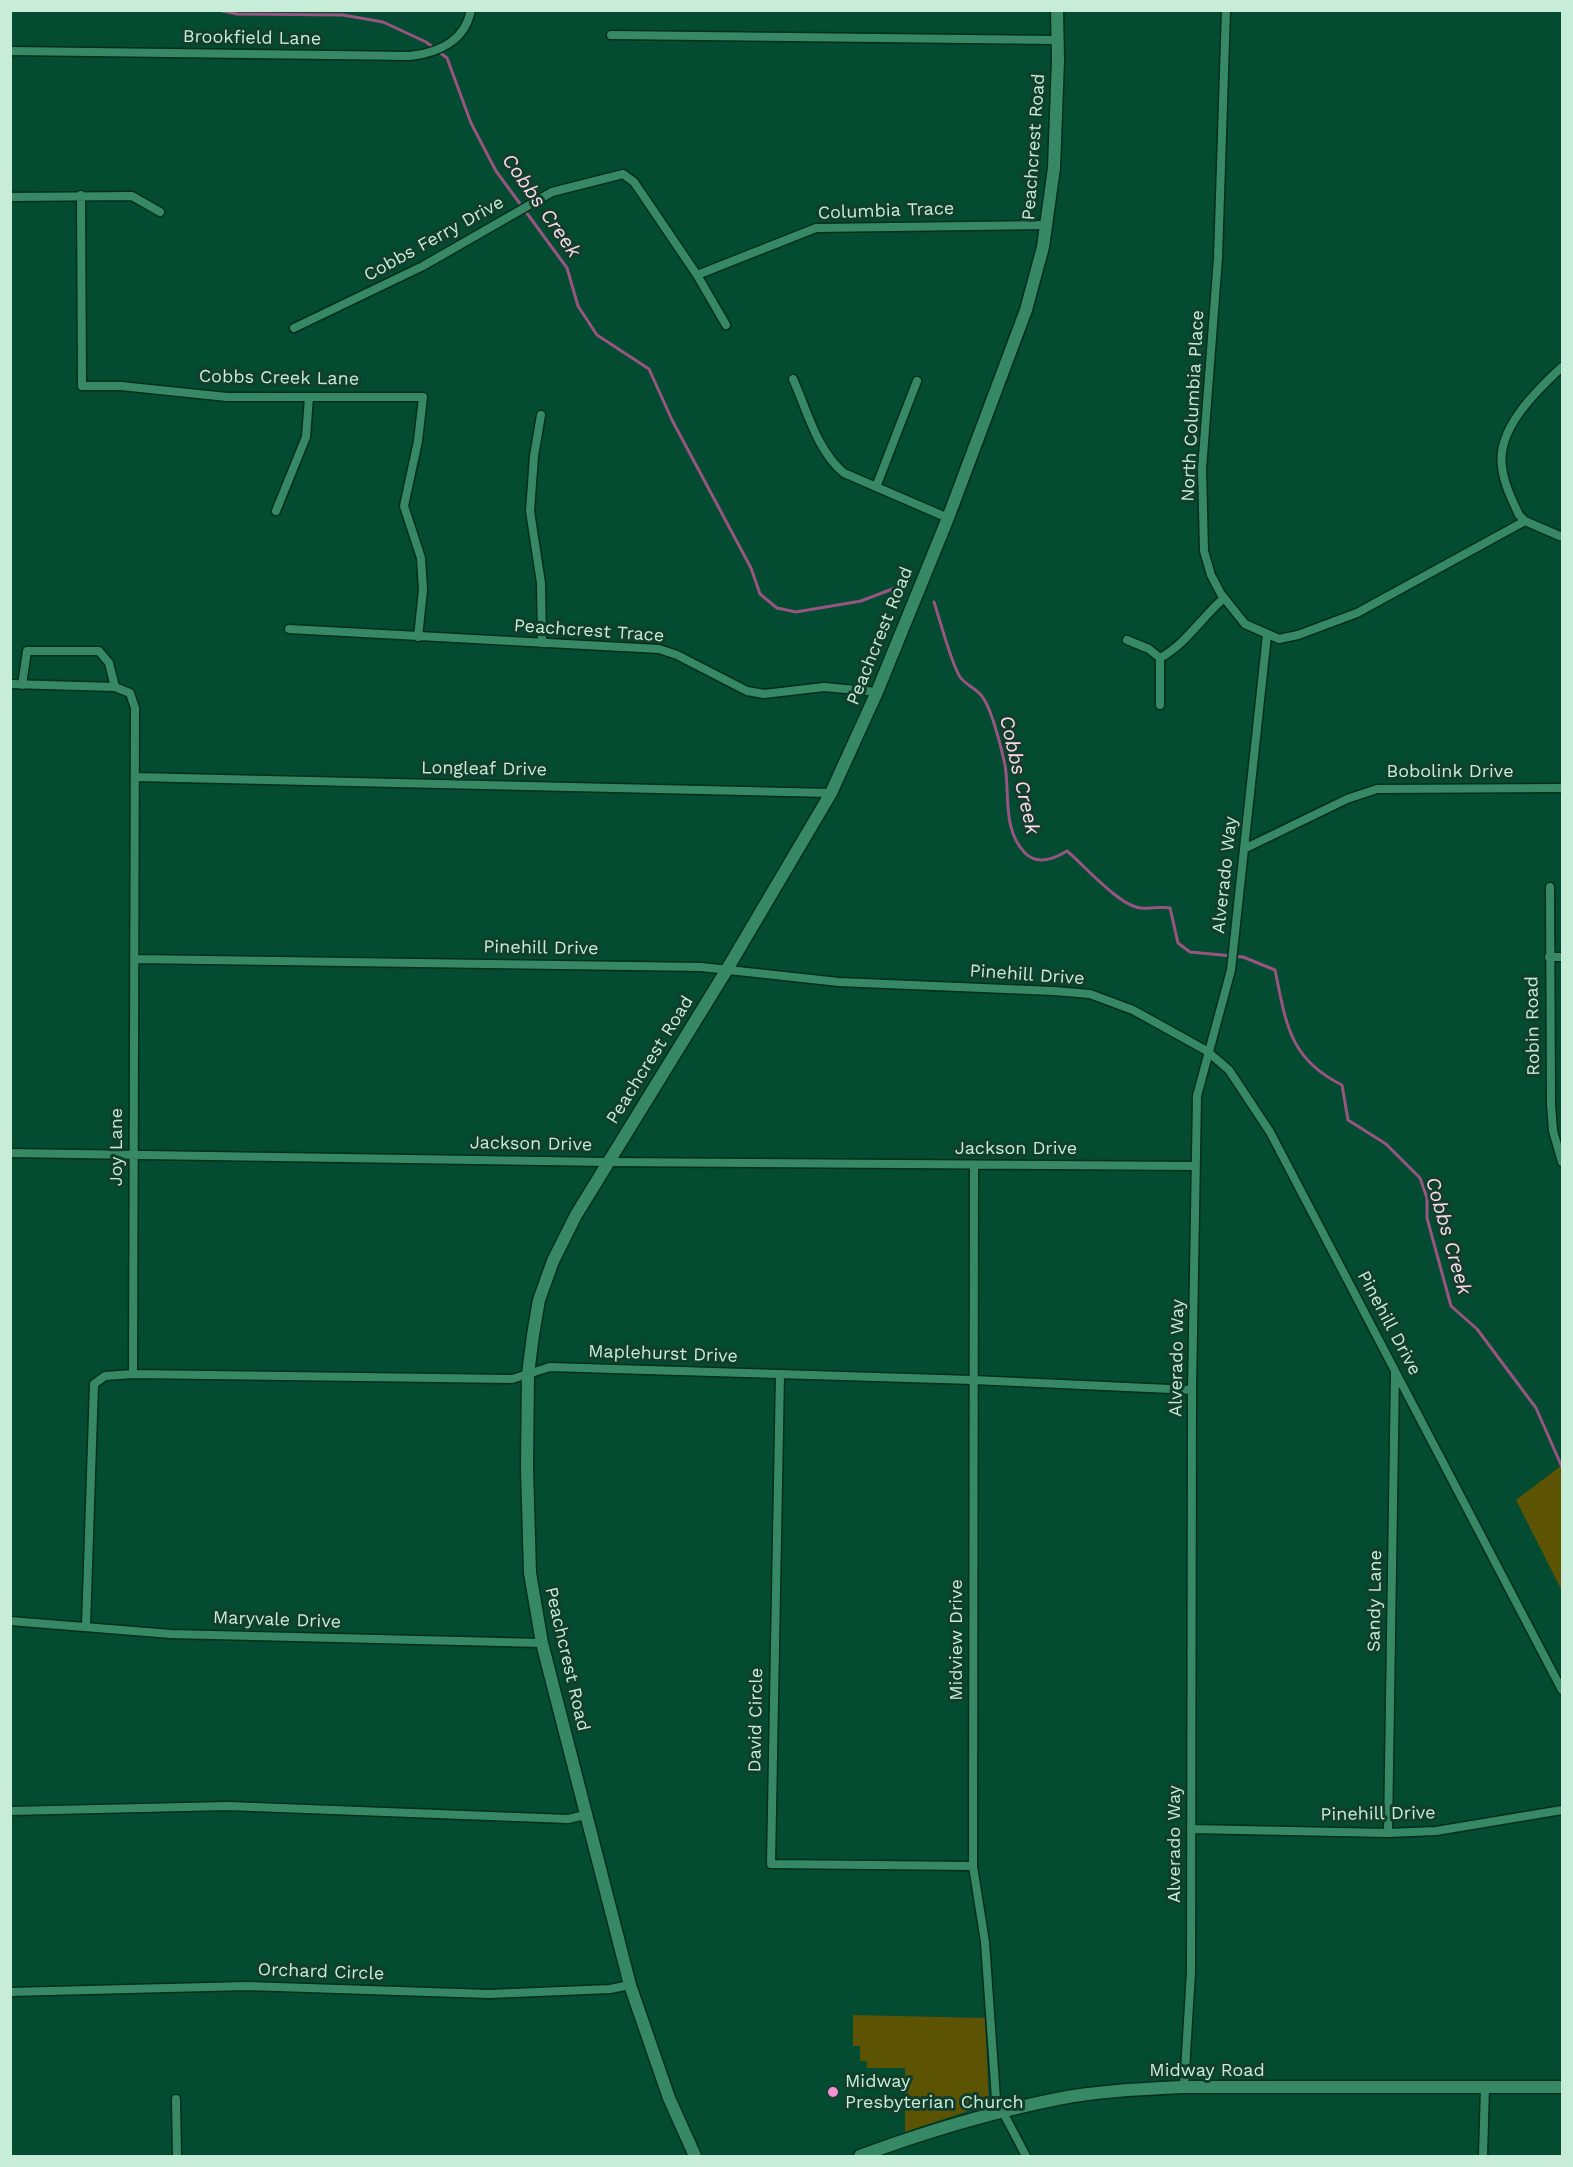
<!DOCTYPE html>
<html>
<head>
<meta charset="utf-8">
<style>
	body { margin:0 }
	#map { position:relative; width:1573px; height:2167px; overflow:hidden; background:#034b31; font-family:"Work Sans",sans-serif }
	canvas { display:block }
	.frame { position:absolute; inset:0; border:12px solid #c7edd8; pointer-events:none }
</style>
</head>
<body>
<div id="map">
<canvas width="1573" height="2167"></canvas>
<div class="frame"></div>
</div>
<script>
const g = document.querySelector('canvas').getContext('2d');
g.lineJoin = 'round';
function paint(path, color) { g.fillStyle = color; g.fill(path, 'evenodd'); }
function strokePath(path, color, width, dash) { g.strokeStyle = color; g.lineWidth = width; g.lineCap = dash ? 'butt' : 'round'; g.setLineDash(dash || []); g.stroke(path); }
function write(font, color, halo, rows, align = 'center') {
  g.font = font + ' "Work Sans",sans-serif'; g.lineWidth = 6; g.setLineDash([]); g.textBaseline = 'middle'; g.strokeStyle = halo; g.fillStyle = color; for (const [text, x, y, turn = 0] of rows) {
    g.save(); g.translate(x, y); g.rotate((+turn || 0) * Math.PI / 180); g.textAlign = isNaN(turn) ? turn : align; if (halo) g.strokeText(text, 0, 0); g.fillText(text, 0, 0); g.restore();
  }
}
paint(new Path2D(`
	M 1562,1465 L 1562,1591 L 1516,1500 Z
	M 853,2015 L 985,2018 L 989,2104 L 905,2132 L 905,2068 L 867,2068 L 867,2061 L 860,2061 L 860,2046 L 853,2046 Z`), '#5d5403');
strokePath(new Path2D(`
	M 218,10 L 237,14 L 343,15 L 383,22 L 426,42 L 447,58 L 471,123 L 496,171 L 567,268 L 578,306 L 597,335 L 649,369 L 672,420 L 751,568 L 760,594 L 777,608 L 796,612 L 861,601 L 895,588
	M 934,602 C 940,620 951,663 960,677 C 965,684 975,688 981,695 C 992,708 1001,747 1005,765 C 1010,794 1002,829 1025,853 C 1037,865 1054,859 1067,851 C 1084,865 1121,908 1142,908 C 1152,909 1160,906 1170,908 L 1178,943 L 1190,952 L 1243,957 L 1275,970 C 1286,1023 1289,1059 1342,1085 L 1348,1120 L 1386,1144 L 1420,1178 L 1427,1198 L 1427,1218 L 1451,1306 L 1477,1329 L 1536,1408 L 1562,1467`), '#985581', 3);
const street = new Path2D(`
	M 1226,10 L 1218,258 L 1202,469 L 1204,551 L 1211,575 L 1221,594 L 1245,624 L 1279,639 L 1298,635 L 1357,613 L 1525,521
	M 611,35 L 1056,40
	M 10,51 L 410,56 C 438,53 465,41 471,10
	M 81,195 L 82,386 L 121,386 L 227,397 L 423,397 L 418,441 L 404,506 L 421,558 L 423,590 L 418,637
	M 10,197 L 132,196 L 160,212
	M 697,275 L 816,228 L 1047,225
	M 294,328 L 423,266 L 552,192 L 623,174 L 634,182 L 697,275 L 726,325
	M 1562,367 C 1537,390 1496,429 1502,467 C 1504,484 1512,500 1519,515 L 1525,521 L 1562,537
	M 793,379 C 807,410 817,451 844,473 L 948,518
	M 541,415 L 534,456 L 530,511 L 541,583 L 542,643
	M 876,487 L 917,381
	M 276,511 L 306,437 L 309,397
	M 289,629 L 659,649 L 677,655 L 747,691 L 764,694 L 824,687 L 877,692
	M 1127,640 L 1149,649 L 1160,658 C 1186,644 1201,618 1224,598
	M 1160,658 L 1160,705
	M 10,684 L 115,687 L 130,693 L 135,708 L 133,1374 L 105,1376 L 94,1384 L 86,1626
	M 22,685 L 27,651 L 99,651 L 109,663 L 115,687
	M 136,777 L 831,793
	M 1244,849 L 1347,799 L 1377,789 L 1562,788
	M 1550,887 L 1551,1104 L 1553,1131 L 1562,1162
	M 1549,957 L 1562,957
	M 135,959 L 701,967 L 839,982 L 1054,991 L 1090,994 L 1133,1010 L 1207,1051 L 1229,1070 L 1270,1132 L 1562,1690
	M 10,1153 L 608,1162 L 1194,1166
	M 974,1166 L 973,1866 L 985,1942 L 996,2099 L 1026,2156
	M 133,1374 L 512,1379 L 550,1367 L 973,1380 L 1192,1390
	M 780,1374 L 771,1864 L 973,1866
	M 10,1621 L 171,1634 L 542,1643
	M 10,1811 L 228,1806 L 568,1819 L 585,1815
	M 1191,1829 L 1388,1833 L 1436,1831 L 1562,1810
	M 1388,1833 L 1395,1372
	M 10,1992 L 247,1986 L 489,1994 L 610,1989 L 630,1985
	M 1184,2087 L 1191,1972 L 1192,1390 L 1197,1096 L 1231,970 L 1267,635
	M 176,2099 L 177,2156
	M 1483,2156 L 1485,2086`);
const secondary = new Path2D(`
	M 695,2156 L 669,2098 L 630,1985 L 542,1643 L 530,1573 L 527,1467 L 528,1374 L 533,1335 L 539,1300 L 553,1261 L 576,1215 L 726,971 L 831,793 L 877,692 L 948,518 L 1026,310 L 1043,247 L 1054,168 L 1058,60 L 1057,10
	M 860,2156 C 922,2133 992,2112 1057,2099 C 1098,2091 1142,2089 1184,2087 L 1562,2087`);
strokePath(street, '#002e1c', 11);
strokePath(secondary, '#002e1c', 15);
strokePath(street, '#378965', 8);
strokePath(secondary, '#378965', 12);
for (const [x, y, r, color] of [
	[833,2092,6,"#f591d2"]
]) { const dot = new Path2D(); dot.arc(x, y, r, 0, 2 * Math.PI); g.fillStyle = color; g.fill(dot); strokePath(dot, '#123e2b', 2); }
write('18px', '#c7edd8', '#123e2b', [
	["Brookfield Lane",252,38,1],
	["Peachcrest Road",1034,147,-86],
	["Columbia Trace",886,211,-2],
	["Cobbs Ferry Drive",434,239,-29],
	["Cobbs Creek Lane",279,378,1],
	["North Columbia Place",1193,406,-87],
	["Peachcrest Trace",589,631,4],
	["Peachcrest Road",880,636,-68],
	["Longleaf Drive",484,769,1],
	["Bobolink Drive",1450,772],
	["Alverado Way",1225,875,-84],
	["Pinehill Drive",541,948,1],
	["Pinehill Drive",1027,975,4],
	["Robin Road",1533,1026,-91],
	["Peachcrest Road",650,1060,-58],
	["Jackson Drive",531,1144,1],
	["Joy Lane",117,1147,-90],
	["Jackson Drive",1016,1149],
	["Pinehill Drive",1389,1323,62],
	["Maplehurst Drive",663,1354,2],
	["Alverado Way",1177,1358,-89],
	["Sandy Lane",1375,1601,-89],
	["Maryvale Drive",277,1620,2],
	["Midview Drive",957,1640,-90],
	["Peachcrest Road",567,1659,77],
	["David Circle",756,1720,-89],
	["Pinehill Drive",1378,1814,-1],
	["Alverado Way",1175,1844,-90],
	["Orchard Circle",321,1972,2],
	["Midway Road",1207,2071]
]);
write('18px', '#c7edd8', '#123e2b', [
	["Midway",845,2082],
	["Presbyterian Church",845,2103]
], 'left');
write('italic 20px', '#ffd7ef', '#123e2b', [
	["Cobbs Creek",541,206,55],
	["Cobbs Creek",1019,775,77],
	["Cobbs Creek",1448,1236,74]
]);
</script>
</body>
</html>
